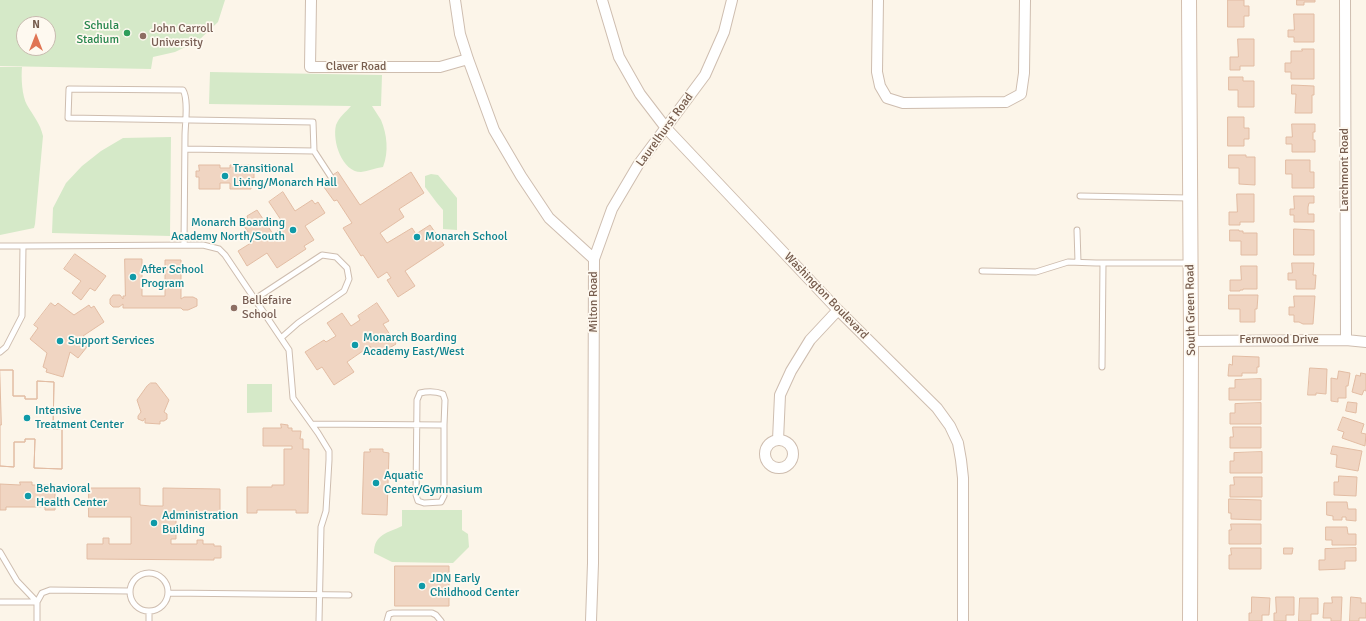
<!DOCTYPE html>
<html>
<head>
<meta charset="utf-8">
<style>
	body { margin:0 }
	#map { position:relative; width:1366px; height:621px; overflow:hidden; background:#fcf5e9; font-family:Signika,sans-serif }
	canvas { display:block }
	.north { position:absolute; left:16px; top:16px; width:40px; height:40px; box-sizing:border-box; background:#fef9f0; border:1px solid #c8baaf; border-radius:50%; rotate:0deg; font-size:11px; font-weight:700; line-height:16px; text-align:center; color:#765c4d }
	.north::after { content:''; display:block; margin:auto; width:14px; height:18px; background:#e07554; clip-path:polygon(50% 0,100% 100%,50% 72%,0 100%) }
</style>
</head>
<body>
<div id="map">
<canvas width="1366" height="621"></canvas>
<div class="north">N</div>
</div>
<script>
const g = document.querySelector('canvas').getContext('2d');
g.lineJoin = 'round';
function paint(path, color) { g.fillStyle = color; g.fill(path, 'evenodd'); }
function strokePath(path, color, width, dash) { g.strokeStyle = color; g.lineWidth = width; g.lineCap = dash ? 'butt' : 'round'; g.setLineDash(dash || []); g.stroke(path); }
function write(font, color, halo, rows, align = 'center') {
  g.font = font + ' Signika,sans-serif'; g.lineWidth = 3.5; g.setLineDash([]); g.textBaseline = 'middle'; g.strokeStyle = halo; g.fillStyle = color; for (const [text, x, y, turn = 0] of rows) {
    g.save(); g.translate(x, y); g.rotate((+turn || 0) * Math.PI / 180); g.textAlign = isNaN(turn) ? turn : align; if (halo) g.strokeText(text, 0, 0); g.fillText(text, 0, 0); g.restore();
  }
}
paint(new Path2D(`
	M 0,0 L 225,0 L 218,22 L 198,41 L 175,52 L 153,57 L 151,69 L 0,66 ZM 24,24 L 48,24 L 48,48 L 24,48 Z
	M 0,67 L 22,67 C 21,78 22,96 27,105 C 34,117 40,123 43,136 L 35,224 L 34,228 L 0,235 Z
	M 210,72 L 382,75 L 381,106 L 372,106 C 375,111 378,115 381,120 C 387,134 389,152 383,167 C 376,168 368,171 361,172 C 342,172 332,141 336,125 C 339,117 346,112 351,106 L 209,104 Z
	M 171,137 L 170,236 L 52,233 L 53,208 L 66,183 L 82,166 L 101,151 L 123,138 Z
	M 431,174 L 438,175 L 457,198 L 457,230 L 443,229 L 443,210 L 437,203 L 425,187 L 425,176 Z
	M 247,384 L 272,384 L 272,412 L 247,413 Z
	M 402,510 L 462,510 L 462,530 L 468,534 L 469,547 L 453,563 L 392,562 L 374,553 C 374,534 388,533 402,526 Z`), '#d5e9c8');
const building = new Path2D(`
	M 1228,0 L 1244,0 L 1244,6 L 1249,6 L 1249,16 L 1244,16 L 1244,27 L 1228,27 Z
	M 1297,0 L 1315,0 L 1315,2 L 1304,2 L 1304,5 L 1297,5 Z
	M 1294,14 L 1314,14 L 1314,42 L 1294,42 L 1294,37 L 1288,37 L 1288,30 L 1294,30 Z
	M 1238,39 L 1254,39 L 1254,66 L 1240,66 L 1240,70 L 1230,70 L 1230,57 L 1238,57 Z
	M 1302,49 L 1314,49 L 1314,79 L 1291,79 L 1291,72 L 1285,72 L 1285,63 L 1291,63 L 1291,51 L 1302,51 Z
	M 1229,77 L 1243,77 L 1243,81 L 1254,81 L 1254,107 L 1238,107 L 1238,90 L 1229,90 Z
	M 1292,85 L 1314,86 L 1314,95 L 1312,95 L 1312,113 L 1295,113 L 1296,94 L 1292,94 Z
	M 1228,117 L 1244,117 L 1244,128 L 1249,128 L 1249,139 L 1244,139 L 1244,146 L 1228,146 Z
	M 1292,124 L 1315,124 L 1315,132 L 1313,132 L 1313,140 L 1315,140 L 1315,152 L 1292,152 L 1292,144 L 1286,144 L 1286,137 L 1292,137 Z
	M 1229,155 L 1246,155 L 1246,157 L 1255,157 L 1255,185 L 1239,184 L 1239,168 L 1229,168 Z
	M 1286,160 L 1310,160 L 1310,172 L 1314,172 L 1314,188 L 1292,188 L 1292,174 L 1286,174 Z
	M 199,165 L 220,165 L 220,168 L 230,168 L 230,165 L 251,165 L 251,172 L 254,172 L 254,178 L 251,178 L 251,189 L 230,189 L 230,183 L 220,183 L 220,189 L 199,189 L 199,177 L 196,177 L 196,171 L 199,171 Z
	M 338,172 L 360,205 L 411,172 L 424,193 L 399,209 L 404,217 L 380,233 L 387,243 L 412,228 L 416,234 L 430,225 L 444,245 L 405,271 L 415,286 L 398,297 L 387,280 L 391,278 L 387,272 L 378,278 L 363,255 L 361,256 L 343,228 L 352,223 L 337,200 L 334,201 L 321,183 Z
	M 283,192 L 295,211 L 312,200 L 315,204 L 318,202 L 325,213 L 305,226 L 314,240 L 304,246 L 306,249 L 277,268 L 267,253 L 247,266 L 238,251 L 254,241 L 242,223 L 248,219 L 247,216 L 257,210 L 273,234 L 285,226 L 269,202 Z
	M 1237,194 L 1254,194 L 1254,222 L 1240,222 L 1240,225 L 1229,225 L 1229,212 L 1237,212 Z
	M 1294,196 L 1314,196 L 1314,203 L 1309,203 L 1308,207 L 1308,214 L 1314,214 L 1314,222 L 1294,222 L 1294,215 L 1290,215 L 1290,209 L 1294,209 Z
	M 1294,229 L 1314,230 L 1314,255 L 1294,255 Z
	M 1230,230 L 1239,230 L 1239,231 L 1243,231 L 1243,233 L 1257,233 L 1257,255 L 1241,255 L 1241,241 L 1230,241 Z
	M 75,254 L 106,276 L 95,291 L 90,288 L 81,300 L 72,293 L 81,281 L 64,269 Z
	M 125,259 L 142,259 L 142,296 L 165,296 L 165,260 L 181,260 L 181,299 L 184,297 L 193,297 L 197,299 L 197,306 L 188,310 L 183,310 L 181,308 L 123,308 L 123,304 L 119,307 L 113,307 L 110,304 L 110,299 L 113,295 L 120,295 L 123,299 L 123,296 L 125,296 Z
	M 1292,263 L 1314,263 L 1313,275 L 1316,275 L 1315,289 L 1296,289 L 1296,280 L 1288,280 L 1288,273 L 1292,273 Z
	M 1241,266 L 1257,266 L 1257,289 L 1243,289 L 1243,290 L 1240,290 L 1240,291 L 1230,291 L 1230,280 L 1241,280 Z
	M 1229,295 L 1258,295 L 1257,309 L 1255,309 L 1255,322 L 1240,322 L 1240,309 L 1229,309 Z
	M 1294,296 L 1315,296 L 1313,324 L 1303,324 L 1299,322 L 1294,322 L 1294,315 L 1289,315 L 1289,307 L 1294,307 Z
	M 51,303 L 55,306 L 58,303 L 74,315 L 89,305 L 91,308 L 94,306 L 104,322 L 83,336 L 91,342 L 78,358 L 70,352 L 63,377 L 46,372 L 47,369 L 43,367 L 47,353 L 30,339 L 38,328 L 34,325 Z
	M 377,303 L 389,321 L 383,324 L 396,344 L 376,356 L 370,346 L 347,362 L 354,372 L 334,385 L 322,367 L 317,370 L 305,352 L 324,340 L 326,342 L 336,336 L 327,323 L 342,313 L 351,326 L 360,320 L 358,316 Z
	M 1233,356 L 1259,357 L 1259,367 L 1257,367 L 1257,373 L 1242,373 L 1242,376 L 1228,376 L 1229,364 L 1232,365 Z
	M 1310,368 L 1327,369 L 1326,394 L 1316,393 L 1316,395 L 1308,395 Z
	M 0,370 L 13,370 L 13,396 L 25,396 L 25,399 L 37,399 L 37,381 L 54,382 L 53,429 L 62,429 L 62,469 L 34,468 L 35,439 L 25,439 L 25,442 L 14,442 L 14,467 L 0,466 Z
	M 0,370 L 13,370 L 13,396 L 25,396 L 25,399 L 37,399 L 37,381 L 54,382 L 53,429 L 62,429 L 62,469 L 34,468 L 35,439 L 25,439 L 25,442 L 14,442 L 14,467 L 0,466 L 0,425 L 1,425 Z
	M 1339,371 L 1350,373 L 1348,386 L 1346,386 L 1346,398 L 1338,398 L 1338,402 L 1331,401 L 1331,378 L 1337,379 Z
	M 1361,373 L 1366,374 L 1366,391 L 1364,390 L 1362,395 L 1352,392 L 1356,375 L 1360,376 Z
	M 1261,379 L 1261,400 L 1229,400 L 1229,388 L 1235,388 L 1235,380 Z
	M 151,383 L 156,383 L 169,400 L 164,412 L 167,414 L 167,419 L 164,421 L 160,421 L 160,424 L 145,423 L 145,418 L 143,421 L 138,419 L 138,416 L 141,412 L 137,400 L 147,386 Z
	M 1348,402 L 1357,403 L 1356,413 L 1346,411 Z
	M 1261,403 L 1261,424 L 1230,424 L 1230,413 L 1235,413 L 1235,404 Z
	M 1343,417 L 1364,424 L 1361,433 L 1366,434 L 1365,446 L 1342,438 L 1344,432 L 1338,430 Z
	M 281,424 L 288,425 L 288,428 L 292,428 L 292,431 L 301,431 L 300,439 L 303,439 L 303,449 L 309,449 L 308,513 L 296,513 L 296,510 L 257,510 L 257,513 L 247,513 L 247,487 L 272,487 L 272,485 L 284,485 L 284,449 L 292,449 L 292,446 L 263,446 L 263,428 L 281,428 Z
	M 1233,427 L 1261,427 L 1261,448 L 1230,448 L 1230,437 L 1233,437 Z
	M 1333,446 L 1362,451 L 1358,471 L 1336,467 L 1337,455 L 1331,454 Z
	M 370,449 L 383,449 L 383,452 L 389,453 L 387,515 L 362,514 L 364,452 L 370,452 Z
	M 1262,452 L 1262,473 L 1230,473 L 1230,461 L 1234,461 L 1234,453 Z
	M 1339,476 L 1357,477 L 1356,496 L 1334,495 L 1334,482 L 1338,482 Z
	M 1234,477 L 1262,477 L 1262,497 L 1230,497 L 1230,485 L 1234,485 Z
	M 20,482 L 32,482 L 32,485 L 55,485 L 55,510 L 45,510 L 45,507 L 6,507 L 6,510 L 0,510 L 0,484 L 20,485 Z
	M 89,488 L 140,488 L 140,505 L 150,506 L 163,506 L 163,488 L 220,489 L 220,518 L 176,517 L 176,539 L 171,539 L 171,544 L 197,544 L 197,540 L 203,540 L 203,544 L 214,544 L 214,546 L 221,546 L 221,558 L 214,558 L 214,560 L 87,559 L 87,544 L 103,544 L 103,538 L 109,538 L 109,544 L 131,544 L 131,517 L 89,517 Z
	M 1229,499 L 1261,500 L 1261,520 L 1231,519 L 1231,513 L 1229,513 Z
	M 1327,502 L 1347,502 L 1348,509 L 1356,509 L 1356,521 L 1346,520 L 1346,517 L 1342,517 L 1342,520 L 1333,520 L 1333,516 L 1327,515 Z
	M 1231,524 L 1261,524 L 1261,544 L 1229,544 L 1229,530 L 1231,530 Z
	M 1326,527 L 1347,527 L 1348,534 L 1356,534 L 1356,545 L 1332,545 L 1332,540 L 1326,540 Z
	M 1231,548 L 1261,548 L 1261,569 L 1229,569 L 1229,555 L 1231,555 Z
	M 1284,548 L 1293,548 L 1292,554 L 1284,554 Z
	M 1356,548 L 1356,561 L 1345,561 L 1345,569 L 1319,570 L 1319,560 L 1325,560 L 1325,549 Z
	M 395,566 L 449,566 L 449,606 L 395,606 Z
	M 1252,597 L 1270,598 L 1269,615 L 1262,615 L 1262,621 L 1249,621 L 1249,613 L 1251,613 Z
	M 1276,597 L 1294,597 L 1294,615 L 1286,615 L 1286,621 L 1274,621 L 1274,613 L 1276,613 Z
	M 1332,597 L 1342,597 L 1341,621 L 1331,621 L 1331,618 L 1323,618 L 1324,603 L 1332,603 Z
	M 1351,597 L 1361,598 L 1361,603 L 1366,603 L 1366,618 L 1359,618 L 1359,621 L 1350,621 Z
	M 1300,598 L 1318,598 L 1318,614 L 1311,614 L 1311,621 L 1299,621 Z`);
paint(building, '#f0d5c2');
strokePath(building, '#e2bca3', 1);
const service = new Path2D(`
	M 314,151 L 331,177
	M 1080,196 L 1189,198
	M 1077,230 L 1078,262
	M 184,245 C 184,209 185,172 185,136 C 185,124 189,100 183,90 L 69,89 L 68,118 L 313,122 L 314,151 L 185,149
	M 0,246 L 23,246
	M 982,271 L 1036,272 L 1068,262 L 1096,263 L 1189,263
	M 255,299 L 322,255 L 336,257 L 347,268 L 349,279 L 344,291 L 298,323 L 281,338
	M 0,352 L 6,347 L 22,316 L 23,246 L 203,245 L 219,249 L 225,255 L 289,350 L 293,398 L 318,433 L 329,451 L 329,460 L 326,511 L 321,527 L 319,621
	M 1102,367 L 1103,263
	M 312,424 L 444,425 L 444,496 L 441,502 L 424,503 L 418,501 L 416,495 L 417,400 L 420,393 C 428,391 435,391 443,394 L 445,400 L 444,425
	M 0,552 L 17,581 L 37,602 L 37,621
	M130 592a19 19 0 1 1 38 0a19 19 0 1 1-38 0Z
	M 168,593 L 349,595
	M 0,602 L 37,602 L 42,593 L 50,590 L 129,591
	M 149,621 L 149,611
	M 387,621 L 389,614 L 393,613 L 432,613 L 436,615 L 441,621`);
const minor = new Path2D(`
	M 311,0 L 310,67 L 440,67 L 468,59
	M 455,0 L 460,34 L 468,59 L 494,130 L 521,176 L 549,218 L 594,259 L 593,563 L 591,621
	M 602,0 L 619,57 L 640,94 L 666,128 L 838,310 L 937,408 L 950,426 L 958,443 L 961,460 L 963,478 L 963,621
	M 878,0 L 877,72 L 880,86 L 887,98 L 903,103 L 1006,102 L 1021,94 L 1024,73 L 1025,0
	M 1345,0 L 1346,340
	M 594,259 L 612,209 L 638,165 L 705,75 L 724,32 L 732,0
	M 1191,341 L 1346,340 L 1366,342
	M765 454a14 14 0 1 1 28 0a14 14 0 1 1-28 0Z
	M 778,440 L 780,395 L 791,371 L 810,340 L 838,310`);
const secondary = new Path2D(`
	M 1189,0 L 1191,341 L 1190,621`);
strokePath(service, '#cebdaf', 7);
strokePath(minor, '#cebdaf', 12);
strokePath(secondary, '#d3bfaf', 16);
strokePath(service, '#fff', 5);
strokePath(minor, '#fff', 10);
strokePath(secondary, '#fff', 14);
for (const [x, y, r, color] of [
	[127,33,4,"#2e9e5b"],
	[143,36,4,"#8d6e63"],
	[225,176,4,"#0f9aa8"],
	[293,230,4,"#0f9aa8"],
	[417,237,4,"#0f9aa8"],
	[133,277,4,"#0f9aa8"],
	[234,308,4,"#8d6e63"],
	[60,341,4,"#0f9aa8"],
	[355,345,4,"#0f9aa8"],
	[27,418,4,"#0f9aa8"],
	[376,483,4,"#0f9aa8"],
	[28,496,4,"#0f9aa8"],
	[154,523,4,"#0f9aa8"],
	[422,586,4,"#0f9aa8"]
]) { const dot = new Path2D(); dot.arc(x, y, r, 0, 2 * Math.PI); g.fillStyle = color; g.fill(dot); strokePath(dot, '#fef9f0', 1.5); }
write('12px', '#27864d', '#fef9f0', [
	["Schula",119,26],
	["Stadium",119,40]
], 'right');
write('12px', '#785e54', '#fef9f0', [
	["John Carroll",151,29],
	["University",151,43],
	["Bellefaire",242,301],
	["School",242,315]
], 'left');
write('12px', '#765c4d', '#fef9f0', [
	["Claver Road",356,67],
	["Laurelhurst Road",665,130,-54],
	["Larchmont Road",1345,170,-90],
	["Washington Boulevard",826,296,46],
	["Milton Road",594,302,-90],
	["South Green Road",1191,310,-91],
	["Fernwood Drive",1279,340]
]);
write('12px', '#0d838f', '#fef9f0', [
	["Transitional",233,169],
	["Living/Monarch Hall",233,183],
	["Monarch Boarding",285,223,"right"],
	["Academy North/South",285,237,"right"],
	["Monarch School",425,237],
	["After School",141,270],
	["Program",141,284],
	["Monarch Boarding",363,338],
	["Academy East/West",363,352],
	["Support Services",68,341],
	["Intensive",35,411],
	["Treatment Center",35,425],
	["Aquatic",384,476],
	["Center/Gymnasium",384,490],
	["Behavioral",36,489],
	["Health Center",36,503],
	["Administration",162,516],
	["Building",162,530],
	["JDN Early",430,579],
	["Childhood Center",430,593]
], 'left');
</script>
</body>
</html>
